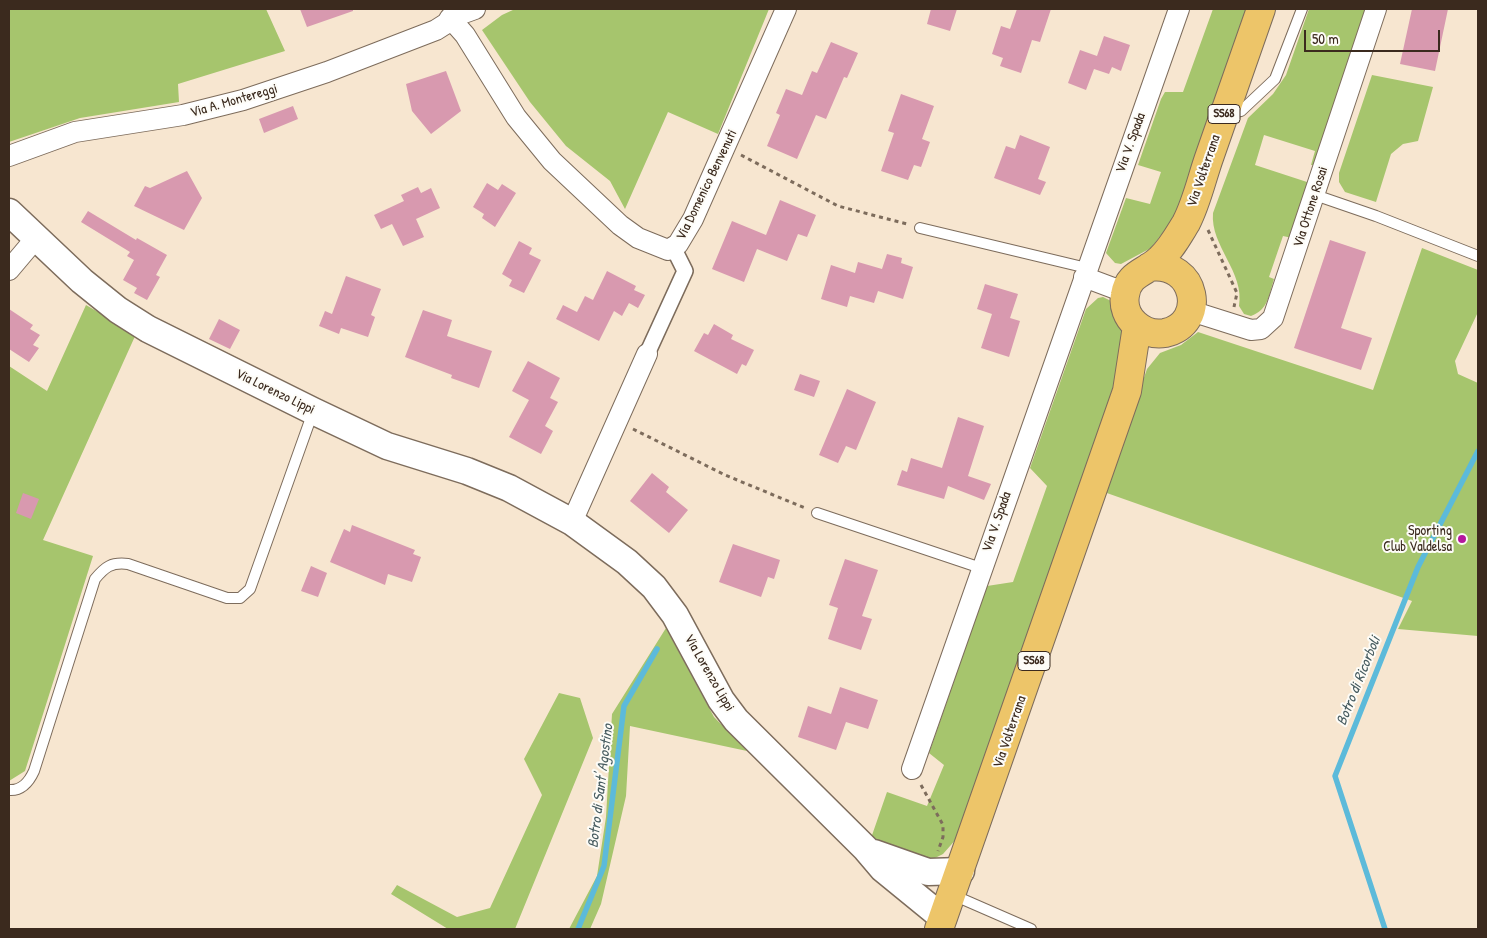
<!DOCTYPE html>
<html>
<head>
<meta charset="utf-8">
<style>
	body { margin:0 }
	#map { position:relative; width:1487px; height:938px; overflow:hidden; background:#f7e6d0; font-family:"Patrick Hand",sans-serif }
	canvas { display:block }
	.frame { position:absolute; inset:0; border:10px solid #3b2a1e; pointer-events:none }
	.scale { position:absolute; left:1304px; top:30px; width:136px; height:22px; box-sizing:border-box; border:2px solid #3b2a1e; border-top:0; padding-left:6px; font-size:15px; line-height:18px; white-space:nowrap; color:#3b2a1e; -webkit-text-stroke:4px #fdfcf7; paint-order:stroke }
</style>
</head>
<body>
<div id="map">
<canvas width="1487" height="938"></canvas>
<div class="frame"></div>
<div class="scale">50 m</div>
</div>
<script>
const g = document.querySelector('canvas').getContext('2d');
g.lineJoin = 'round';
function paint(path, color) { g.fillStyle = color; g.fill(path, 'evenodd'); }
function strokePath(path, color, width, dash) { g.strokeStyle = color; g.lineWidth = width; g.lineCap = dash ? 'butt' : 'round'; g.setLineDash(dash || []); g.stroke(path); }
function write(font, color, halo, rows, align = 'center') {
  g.font = font + ' "Patrick Hand",sans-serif'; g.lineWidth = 4; g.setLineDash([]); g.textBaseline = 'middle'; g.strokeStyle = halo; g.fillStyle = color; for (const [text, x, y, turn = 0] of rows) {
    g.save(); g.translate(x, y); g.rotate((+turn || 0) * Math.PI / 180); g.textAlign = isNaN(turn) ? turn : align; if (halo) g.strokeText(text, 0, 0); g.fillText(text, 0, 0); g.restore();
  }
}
paint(new Path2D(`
	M 9,9 L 266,9 L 285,51 L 178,84 L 179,102 L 80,118 L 9,142 Z
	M 515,9 L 769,9 L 718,134 L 668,112 L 625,209 L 610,181 L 566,146 L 530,102 L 482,30 L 502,15 Z
	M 1213,9 L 1247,9 L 1170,232 L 1164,231 L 1151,248 L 1121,264 L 1115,263 L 1106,253 L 1126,198 L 1150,204 L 1161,172 L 1138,165 L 1161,99 L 1165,92 L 1183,92 Z
	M 1309,9 L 1367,9 L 1317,165 L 1311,165 L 1315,151 L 1264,135 L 1255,165 L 1307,182 L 1309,187 L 1292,238 L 1283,236 L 1269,277 L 1274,279 C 1269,295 1268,310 1251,316 L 1244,314 L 1239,306 C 1245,272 1210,246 1213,213 L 1248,118 L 1273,94 L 1286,75 Z
	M 1372,75 L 1433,87 L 1418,141 L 1403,144 L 1391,154 L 1376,202 L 1345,192 L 1339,182 L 1339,173 Z
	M 1422,248 L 1478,270 L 1478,312 L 1455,361 L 1458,374 L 1478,383 L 1478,636 L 1398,629 L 1412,601 L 1104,492 L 1147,369 L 1160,353 L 1181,345 L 1198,332 L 1373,390 Z
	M 1103,297 L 1111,301 L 1114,318 L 1126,337 L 1120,370 L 958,837 L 943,854 L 931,860 L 870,841 L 887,792 L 927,806 L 944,765 L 929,753 L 987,586 L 1013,582 L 1047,486 L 1030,468 L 1086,309 L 1098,298 Z
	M 86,305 L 136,334 L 43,540 L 93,556 L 25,771 L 9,781 L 9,366 L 47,391 Z
	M 666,628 L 714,717 L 747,751 L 630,726 L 626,796 L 601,904 L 590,929 L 569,929 L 597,876 L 606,817 L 612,714 Z
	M 559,693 L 580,698 L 593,738 L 515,929 L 448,929 L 391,894 L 397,885 L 457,917 L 490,908 L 542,795 L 524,759 Z`), '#a6c56d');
strokePath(new Path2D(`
	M 578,929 L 604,866 L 624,706 L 657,649
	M 1385,929 L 1335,776 L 1418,567 L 1478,451`), '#5cbada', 5.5);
paint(new Path2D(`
	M 300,9 L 353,9 L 353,11 L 307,27 Z
	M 931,9 L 957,9 L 950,31 L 927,24 Z
	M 1017,9 L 1051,9 L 1040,42 L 1032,40 L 1021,73 L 1000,66 L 1003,58 L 992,54 L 1001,26 L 1010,29 Z
	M 1412,9 L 1448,9 L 1435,71 L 1400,64 Z
	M 1104,36 L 1130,45 L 1121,71 L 1112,67 L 1109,74 L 1094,69 L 1086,90 L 1068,83 L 1080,50 L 1097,56 Z
	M 831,42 L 858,53 L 847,78 L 844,77 L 826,119 L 816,115 L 797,159 L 767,146 L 780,115 L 776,113 L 786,89 L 802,95 L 812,71 L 817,73 Z
	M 446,71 L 461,111 L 431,134 L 412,111 L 406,84 Z
	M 901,94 L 934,106 L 922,139 L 930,142 L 921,167 L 914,165 L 908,180 L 881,171 L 894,133 L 888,131 Z
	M 293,106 L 298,119 L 264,133 L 259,119 Z
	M 1020,135 L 1050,147 L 1038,179 L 1046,182 L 1040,195 L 994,178 L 1006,146 L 1015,149 Z
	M 187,171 L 202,198 L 184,230 L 134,206 L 145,186 L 150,188 Z
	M 487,183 L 498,190 L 502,184 L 516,193 L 495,227 L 482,218 L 484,214 L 473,207 Z
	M 418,187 L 421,193 L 431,188 L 440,208 L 416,219 L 424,237 L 403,246 L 392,224 L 381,229 L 374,215 L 404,201 L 401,195 Z
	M 780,200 L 816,215 L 807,237 L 798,234 L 787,261 L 757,249 L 744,282 L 712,269 L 732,221 L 766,235 Z
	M 88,211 L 136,240 L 137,238 L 167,255 L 156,275 L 160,277 L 147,300 L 134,293 L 137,288 L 123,280 L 134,260 L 127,256 L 130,252 L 81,222 Z
	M 1330,240 L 1366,252 L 1341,328 L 1372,338 L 1361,370 L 1294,348 Z
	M 519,241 L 532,248 L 529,254 L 541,260 L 524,293 L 509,286 L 512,280 L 502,274 Z
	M 887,254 L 902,258 L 901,263 L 913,267 L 903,299 L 878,291 L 874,303 L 850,296 L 847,307 L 821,299 L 831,265 L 855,273 L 858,262 L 882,269 Z
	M 607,271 L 636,286 L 634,290 L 645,295 L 638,308 L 629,303 L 622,316 L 614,311 L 599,341 L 556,319 L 563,305 L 577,312 L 585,296 L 593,300 Z
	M 346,276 L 381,289 L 371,315 L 375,317 L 368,337 L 341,328 L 339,334 L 319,326 L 325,311 L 332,314 Z
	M 985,284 L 1018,294 L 1010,318 L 1020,321 L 1009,357 L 981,348 L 992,314 L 977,309 Z
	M 9,309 L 33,325 L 30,329 L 40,335 L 33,345 L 39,348 L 29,362 L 9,349 Z
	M 423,310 L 452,320 L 447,336 L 492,351 L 479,388 L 451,378 L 452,375 L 405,357 Z
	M 219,319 L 240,330 L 230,349 L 209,339 Z
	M 714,324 L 733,335 L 731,339 L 754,350 L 746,366 L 742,364 L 737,374 L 694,351 L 704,333 L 708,335 Z
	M 528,361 L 560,378 L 550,398 L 558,402 L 545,426 L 553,431 L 541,454 L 509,437 L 529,400 L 512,391 Z
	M 800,374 L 820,381 L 814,397 L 794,390 Z
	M 847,389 L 876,402 L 856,450 L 846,446 L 838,463 L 819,455 Z
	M 958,417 L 984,426 L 968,476 L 991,484 L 984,500 L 948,486 L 944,499 L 897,485 L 902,470 L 907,472 L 911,458 L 942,468 Z
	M 652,473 L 669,487 L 666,492 L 688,510 L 669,533 L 630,501 Z
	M 23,493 L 39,499 L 31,519 L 16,513 Z
	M 352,525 L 415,550 L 413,554 L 421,557 L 412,582 L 388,574 L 385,585 L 330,562 L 344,529 L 350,532 Z
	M 733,544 L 780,560 L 774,579 L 768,577 L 761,597 L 719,582 Z
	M 845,559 L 878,570 L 862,616 L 872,619 L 861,650 L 828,639 L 838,608 L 829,605 Z
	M 311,566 L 327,573 L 318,597 L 301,591 Z
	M 840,687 L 878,700 L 868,729 L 846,722 L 836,750 L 798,737 L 808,706 L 831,714 Z`), '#d899af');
const service = new Path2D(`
	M 1228,113 L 1241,111 L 1275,79 L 1302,9
	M 1315,195 L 1376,216 L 1478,256
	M 920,228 L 1087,268
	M 817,513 L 981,568
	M 9,790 C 22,791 29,782 34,771 L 95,579 C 105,567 111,562 128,564 L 227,598 L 240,598 L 250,589 L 313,412
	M 953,895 L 1031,929`);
const pedestrian = new Path2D(`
	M 647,354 L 685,271 L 674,249`);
const minor = new Path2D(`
	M 450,18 L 465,35 L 516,117 L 552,161 L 620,225 L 638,238 L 668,250 L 678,244 L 693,219 L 786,9
	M 450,18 L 475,9
	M 9,156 L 75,132 L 183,115 L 243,100 L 327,72 L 436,30 L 447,23 L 450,18
	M 9,270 L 36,238
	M 1084,277 L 1116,289 L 1126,288
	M 1191,311 L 1251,330 L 1261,329 L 1273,318 L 1376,9
	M 572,522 L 647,354
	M 912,769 L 1179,9`);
const tertiary = new Path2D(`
	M 9,212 L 82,281 L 118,310 L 148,329 L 313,411 L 387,446 L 467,471 L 509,488 L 572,522 L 627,562 L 654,587 L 675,615 L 721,700 L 736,720 L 866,849 L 883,869 L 943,918
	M 874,853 L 928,872 L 961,871`);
const primary = new Path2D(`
	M 1149,267 C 1197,260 1208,324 1165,333 C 1143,337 1121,318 1125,295 C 1128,273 1146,273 1160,259 C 1171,249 1178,236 1186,223 C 1197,202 1202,177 1210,155 C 1227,106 1244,57 1261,9
	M 939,929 L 1127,391 L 1137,326`);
strokePath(service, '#7d6c5c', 12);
strokePath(pedestrian, '#7d6c5c', 18);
strokePath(minor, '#7d6c5c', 22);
strokePath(tertiary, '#7d6c5c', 29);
strokePath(primary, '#7d6c5c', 30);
strokePath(new Path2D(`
	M 741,155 L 838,206 L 907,224
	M 1208,230 L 1237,293 L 1234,307
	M 633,429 L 725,475 L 805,508
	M 921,785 L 943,825 L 943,837 L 938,851`), '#7d6c5c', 3, [4, 4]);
strokePath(service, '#fff', 10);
strokePath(pedestrian, '#fff', 15);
strokePath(minor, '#fff', 20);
strokePath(tertiary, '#fff', 26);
strokePath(primary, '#edc569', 28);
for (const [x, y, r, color] of [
	[1462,539,5,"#b5179e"]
]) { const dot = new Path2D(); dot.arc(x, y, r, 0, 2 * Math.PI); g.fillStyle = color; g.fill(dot); strokePath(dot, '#fdfcf7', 2); }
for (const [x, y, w] of [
	[1224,114,32],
	[1034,661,32]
]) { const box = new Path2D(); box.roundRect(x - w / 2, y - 9.5, w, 19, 4); g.fillStyle = '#fdfcf7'; g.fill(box); strokePath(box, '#3b2a1e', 1); }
write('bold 12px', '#3b2a1e', null, [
	["SS68",1224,114],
	["SS68",1034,661]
]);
write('14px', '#3b2a1e', '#fdfcf7', [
	["Via A. Montereggi",234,101,-16],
	["Via V. Spada",1131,143,-70],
	["Via Volterrana",1204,171,-71],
	["Via Domenico Benvenuti",707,185,-64],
	["Via Ottone Rosai",1311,207,-72],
	["Via Lorenzo Lippi",275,392,26],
	["Via V. Spada",997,522,-71],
	["Via Lorenzo Lippi",709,673,60],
	["Via Volterrana",1010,732,-71]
]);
write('14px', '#3b2a1e', '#fdfcf7', [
	["Sporting",1452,531],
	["Club Valdelsa",1452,547]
], 'right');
write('italic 15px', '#475c60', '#fdfcf7', [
	["Botro di Ricorboli",1359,681,-68],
	["Botro di Sant' Agostino",601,786,-83]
]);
</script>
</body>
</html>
